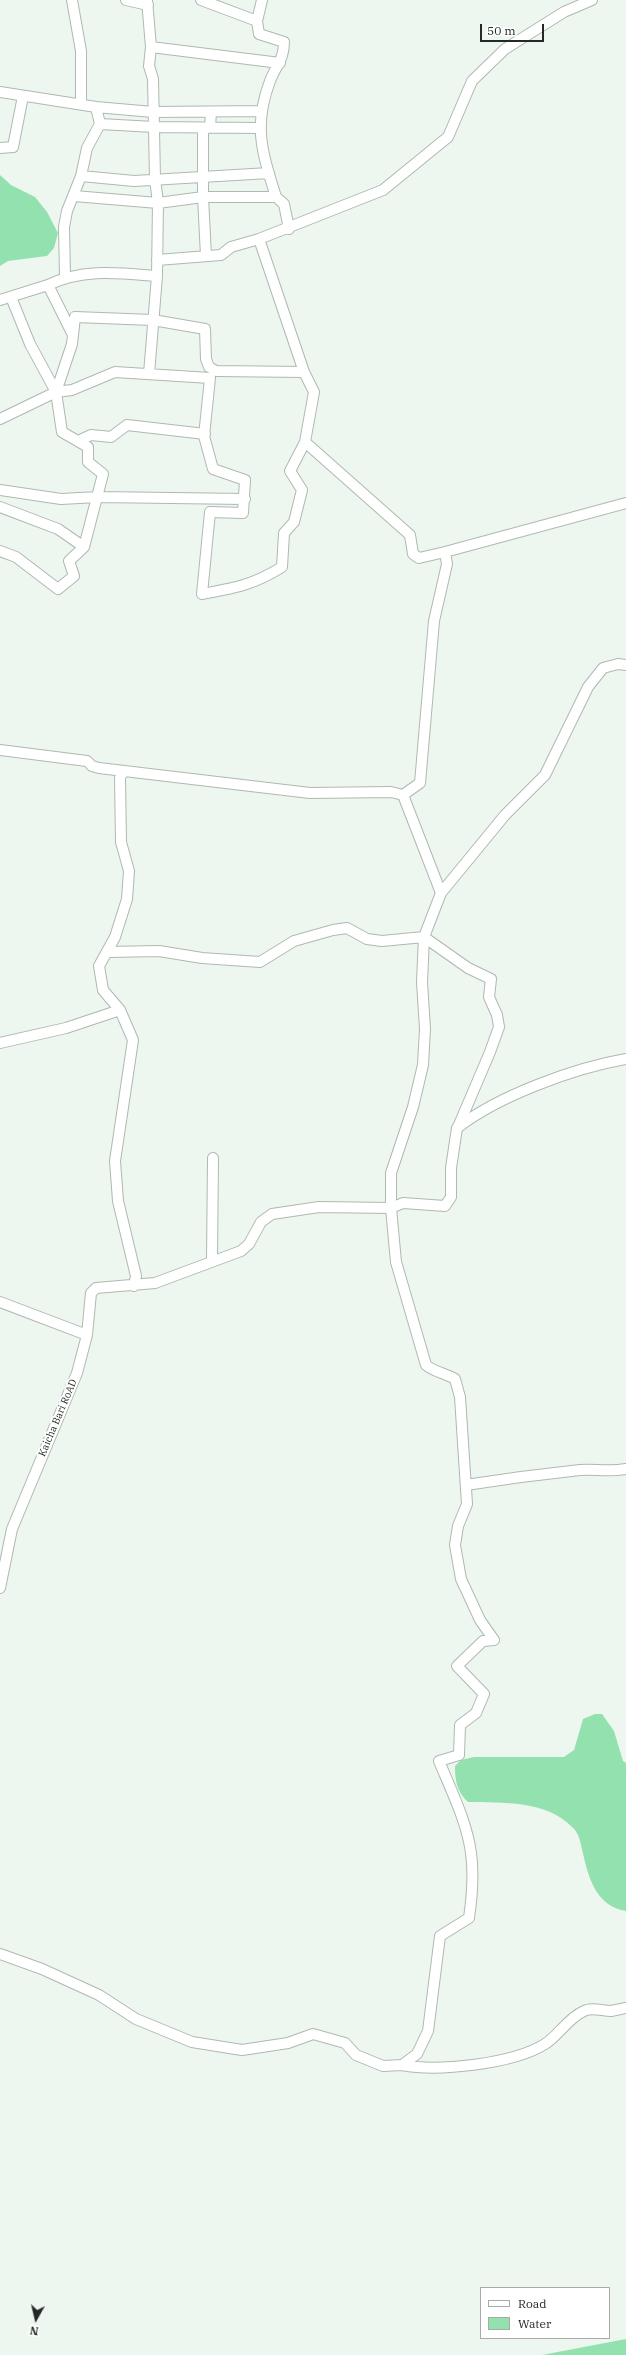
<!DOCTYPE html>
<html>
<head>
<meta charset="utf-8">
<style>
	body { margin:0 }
	#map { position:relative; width:626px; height:2355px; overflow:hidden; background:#edf7ef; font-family:"IBM Plex Serif",serif }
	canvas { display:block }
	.legend { position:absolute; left:480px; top:2287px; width:130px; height:52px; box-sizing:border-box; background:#fff; border:1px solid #a8a9a8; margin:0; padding:5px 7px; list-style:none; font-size:12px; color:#252926 }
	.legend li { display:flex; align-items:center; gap:8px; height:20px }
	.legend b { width:20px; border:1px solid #a8a9a8 }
	.north { position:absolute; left:16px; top:2299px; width:40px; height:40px; -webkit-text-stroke:3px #fff; paint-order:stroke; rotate:188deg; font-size:11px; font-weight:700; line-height:16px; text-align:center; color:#252926 }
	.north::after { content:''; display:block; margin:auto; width:14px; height:18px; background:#252926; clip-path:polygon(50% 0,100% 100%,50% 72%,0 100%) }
	.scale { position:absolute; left:480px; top:24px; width:64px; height:18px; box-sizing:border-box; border:2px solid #252926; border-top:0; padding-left:5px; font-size:12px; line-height:14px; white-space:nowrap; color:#252926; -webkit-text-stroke:3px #fff; paint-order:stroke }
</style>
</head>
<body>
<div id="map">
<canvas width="626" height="2355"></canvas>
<ul class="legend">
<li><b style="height:5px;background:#fff"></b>Road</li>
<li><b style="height:11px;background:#93e1ae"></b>Water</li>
</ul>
<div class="north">N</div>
<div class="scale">50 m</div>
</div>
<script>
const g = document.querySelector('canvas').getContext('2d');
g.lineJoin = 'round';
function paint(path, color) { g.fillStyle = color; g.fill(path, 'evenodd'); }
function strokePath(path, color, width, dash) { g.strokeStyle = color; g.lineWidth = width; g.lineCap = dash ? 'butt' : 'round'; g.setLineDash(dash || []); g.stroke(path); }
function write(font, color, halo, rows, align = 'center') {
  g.font = font + ' "IBM Plex Serif",serif'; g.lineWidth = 4; g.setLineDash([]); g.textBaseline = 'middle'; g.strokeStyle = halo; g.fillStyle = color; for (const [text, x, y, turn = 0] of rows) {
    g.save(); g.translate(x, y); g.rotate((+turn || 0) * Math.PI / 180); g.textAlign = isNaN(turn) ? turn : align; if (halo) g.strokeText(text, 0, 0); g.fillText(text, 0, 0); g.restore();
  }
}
paint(new Path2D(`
	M 0,175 L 11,185 L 35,197 L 47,212 L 58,233 L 54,248 L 47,256 L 8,261 L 0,266 Z
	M 595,1714 L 602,1714 L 614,1731 L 623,1761 L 626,1763 L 626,1911 C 595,1906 588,1876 582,1849 C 580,1841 579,1833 572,1827 C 546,1800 503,1803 468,1802 C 457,1792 455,1781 455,1766 L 461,1760 L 474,1757 L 564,1757 L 574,1750 L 583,1719 Z
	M 626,2339 L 626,2355 L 542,2355 Z`), '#93e1ae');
const street = new Path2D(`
	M 72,0 L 81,51 L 81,104
	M 126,0 L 148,5
	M 201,0 L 257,21
	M 262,0 L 257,21 L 259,34 L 284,42 C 284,60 276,65 270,81 C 253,126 262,152 276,197
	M 151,47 L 280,63
	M 0,92 L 96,107 L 153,112 L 261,111
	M 100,124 L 154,127 L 259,128
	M 0,148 L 13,147 L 23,96
	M 81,176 L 134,181 L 269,173
	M 74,196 L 158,203 L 203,197 L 276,197 L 284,204 L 289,229
	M 206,256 L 203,197 L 203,130 L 210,127 L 211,112
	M 157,260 L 221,255 L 231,247 L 259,239
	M 65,276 L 64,227 L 67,211 L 81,176 L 87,148 L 100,124 L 96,107
	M 11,297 L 30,344 L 56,392
	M 0,300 L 48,285
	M 72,333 L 48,285 C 83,268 119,273 157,276 L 158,203 L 155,179 L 153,79 L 149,66 L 151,47 L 147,0
	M 149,374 L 157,276
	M 0,419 L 56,392 L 72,344 L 75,317 L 153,320 L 205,329 L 206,359 L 209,367 L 216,371 L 304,372
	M 78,441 L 91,435 L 111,437 L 127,425 L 205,434
	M 0,490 L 61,499 L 98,497 L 245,499
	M 0,507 L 58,529 L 84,547
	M 0,551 L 16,557 L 58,589 L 74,576 L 69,561 L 84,547 L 103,474 L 88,462 L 88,447 L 62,432 L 56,392 L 72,390 L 115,372 L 210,378 L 204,436 L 213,469 L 245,480 L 243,513 L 210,512 L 202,594 C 235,588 253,585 282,567 L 284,533 L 294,522 L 302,490 L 290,471 L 305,442
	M 445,552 L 626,503
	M 0,750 L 87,761 L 92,766 L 99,768 L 310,793 L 391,792 L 403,795 L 420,783 L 434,621 L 447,564 L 445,552 L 419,558 L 413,554 L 410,535 L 305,442 L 314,392 L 304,372 L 259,239 L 383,190 L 448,137 L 472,81 L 505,49 L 564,12 L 592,0
	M 123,771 L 120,778 L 121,842 L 129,871 L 127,899 L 115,937 L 99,966 L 103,990 L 120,1010 L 133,1040 L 115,1161 L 118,1201 L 136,1276 L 134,1286
	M 403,795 L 441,893
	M 108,952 L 159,951 L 202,958 L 260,962 L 294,941 L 333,930 L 347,928 L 367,939 L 382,941 L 424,937 L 468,968 L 491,979 L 489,997 L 497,1015 L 499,1027 L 490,1052 L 458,1127
	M 0,1043 L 66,1028 L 120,1010
	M 212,1260 L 213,1158
	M 0,1302 L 87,1335 L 77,1373 L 12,1529 L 0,1588
	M 87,1335 L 91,1293 L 96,1288 L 155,1283 L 241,1251 L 249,1244 L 261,1222 L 272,1214 L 319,1207 L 391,1208 L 403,1203 L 445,1206 L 451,1197 L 451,1168 L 457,1128 C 498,1096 574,1068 626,1059
	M 466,1485 C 504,1479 542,1474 580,1470 C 595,1469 610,1472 626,1469
	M 0,1954 L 42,1969 L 99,1995 L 136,2019 L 192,2042 L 242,2050 L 288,2043 L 313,2034 L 345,2043 L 356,2055 L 383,2066 L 402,2065 L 417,2054 L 428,2031 L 440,1936 L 469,1918 C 472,1897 474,1874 471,1853 C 467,1822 451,1790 439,1761 L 459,1755 L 460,1725 L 476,1713 L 484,1694 L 457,1666 L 483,1641 L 494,1640 L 480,1620 L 461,1579 L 455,1545 L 458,1526 L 467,1504 L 460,1397 L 455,1379 C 445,1373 434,1372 426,1365 L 396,1262 L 391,1208 L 391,1173 L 413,1107 L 423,1065 L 425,1029 L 422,982 L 424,937 L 441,893 L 505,815 L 545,775 L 588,687 L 603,668 L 618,664 L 626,665
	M 402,2065 C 438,2072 513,2064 545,2044 C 559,2035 568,2018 584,2011 C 591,2007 603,2011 611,2011 C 616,2010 621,2009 626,2008`);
strokePath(street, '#aeb9b1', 12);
strokePath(street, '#fff', 10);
write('10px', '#252926', '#fff', [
	["Kaicha Bari RoAD",58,1418,-67]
]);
</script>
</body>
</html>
